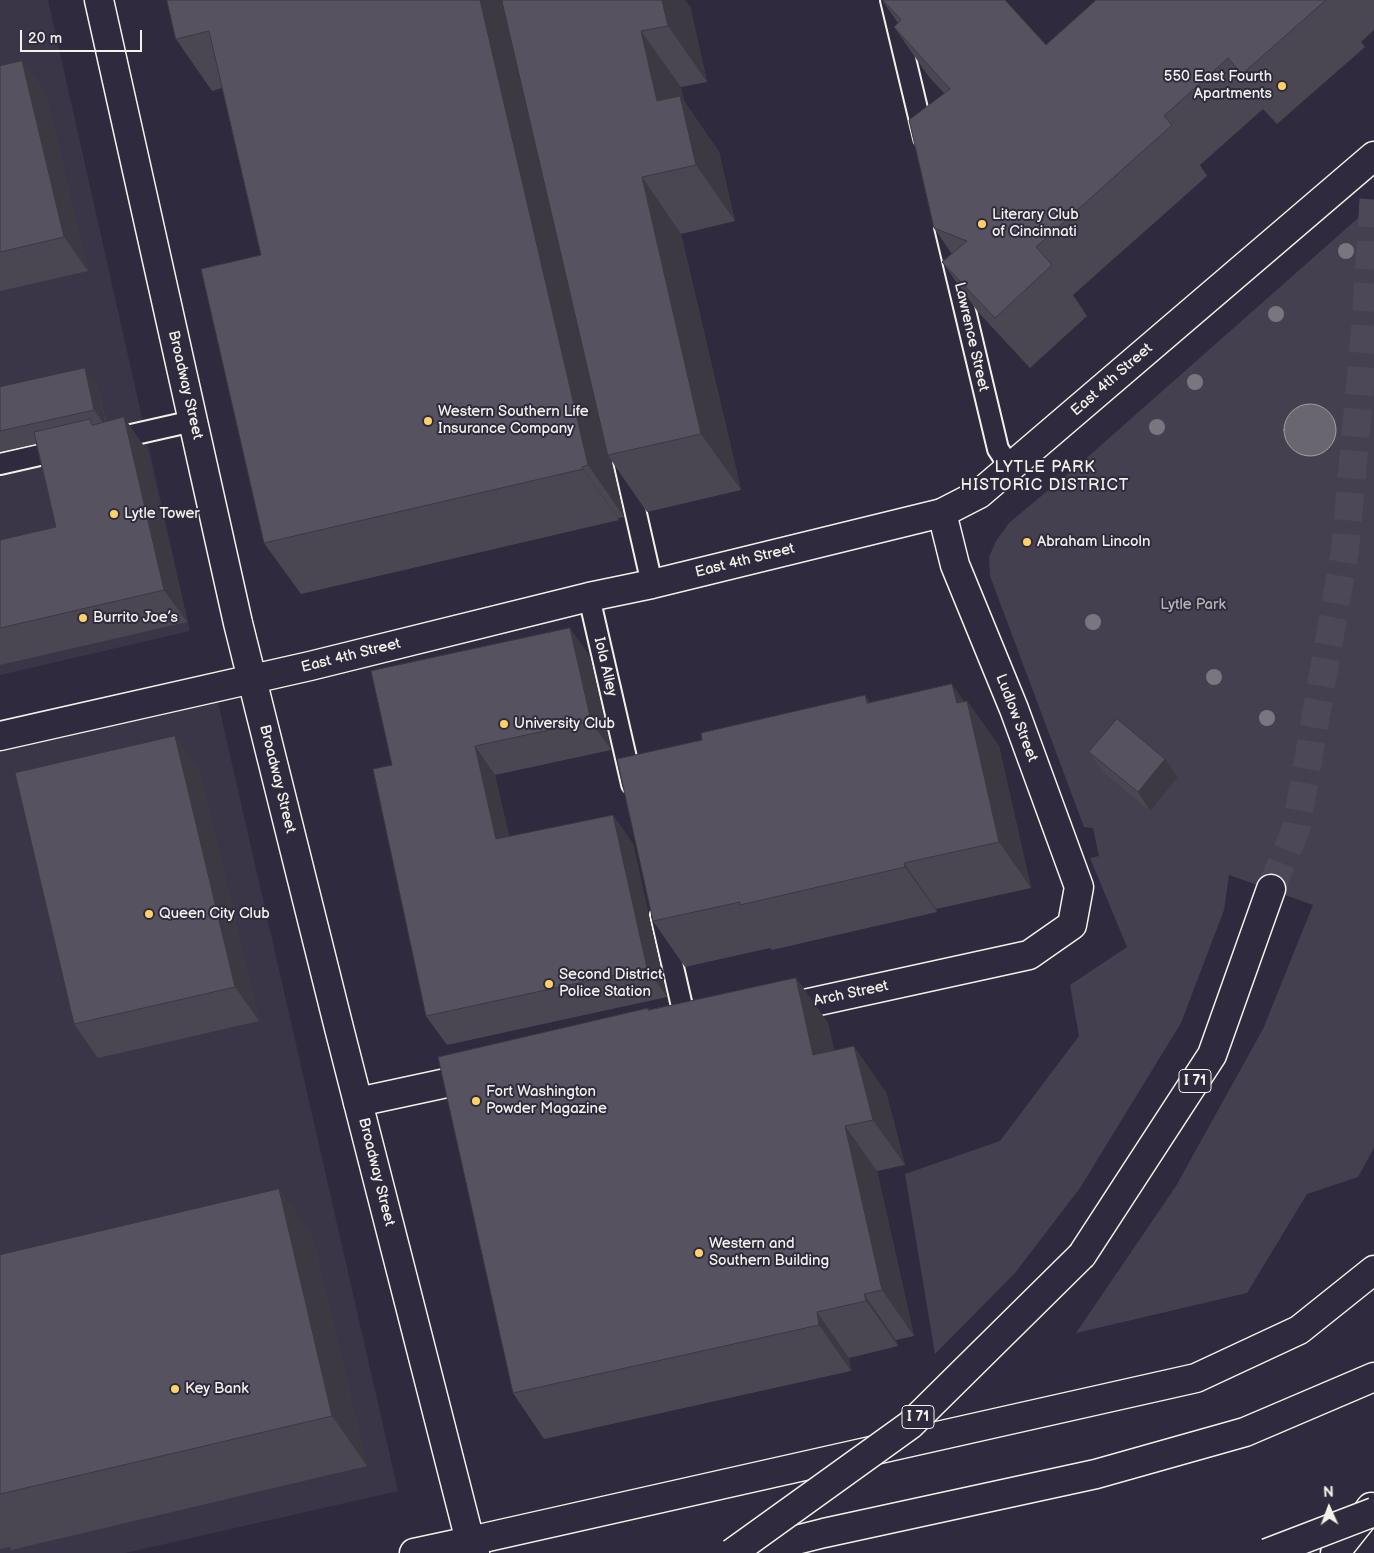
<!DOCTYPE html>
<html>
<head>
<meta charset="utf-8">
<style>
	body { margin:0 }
	#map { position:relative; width:1374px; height:1553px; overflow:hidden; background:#2f2a3d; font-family:"Balsamiq Sans",sans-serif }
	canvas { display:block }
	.north { position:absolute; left:1304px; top:1483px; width:50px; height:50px; -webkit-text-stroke:4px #2f2a3d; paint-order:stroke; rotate:358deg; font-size:14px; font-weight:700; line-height:20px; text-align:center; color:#f4f1e8 }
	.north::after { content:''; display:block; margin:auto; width:18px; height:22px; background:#f4f1e8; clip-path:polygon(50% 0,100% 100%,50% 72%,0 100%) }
	.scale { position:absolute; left:20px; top:30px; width:122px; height:22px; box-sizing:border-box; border:2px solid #f4f1e8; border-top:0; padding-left:6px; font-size:15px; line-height:18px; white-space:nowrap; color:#f4f1e8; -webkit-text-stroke:4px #2f2a3d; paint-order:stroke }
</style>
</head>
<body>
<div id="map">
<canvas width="1374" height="1553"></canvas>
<div class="north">N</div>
<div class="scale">20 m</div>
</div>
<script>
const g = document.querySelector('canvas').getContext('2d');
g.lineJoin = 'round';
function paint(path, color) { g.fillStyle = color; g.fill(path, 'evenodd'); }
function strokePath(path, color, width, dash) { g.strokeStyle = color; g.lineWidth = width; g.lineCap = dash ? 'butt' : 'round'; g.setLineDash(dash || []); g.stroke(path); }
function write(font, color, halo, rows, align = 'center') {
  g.font = font + ' "Balsamiq Sans",sans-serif'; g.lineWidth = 4; g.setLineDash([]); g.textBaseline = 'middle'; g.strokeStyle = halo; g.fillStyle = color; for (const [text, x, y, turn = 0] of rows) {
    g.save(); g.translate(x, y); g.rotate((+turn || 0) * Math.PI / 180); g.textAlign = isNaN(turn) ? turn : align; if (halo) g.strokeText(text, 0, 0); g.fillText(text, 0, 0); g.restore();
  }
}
paint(new Path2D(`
	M 0,0 L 48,0 L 190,631 L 0,675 Z
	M 217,698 L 398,1491 L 125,1553 L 0,1553 L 0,750 Z`), '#3b3647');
paint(new Path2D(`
	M 1374,204 L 1374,1148 L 1358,1177 L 1307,1194 L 1247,1293 L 1076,1333 L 1176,1186 L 1263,1029 L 1313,905 L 1229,875 L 1224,910 L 1181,1023 L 1080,1188 L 1015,1273 L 935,1354 L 905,1174 L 1000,1141 L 1079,1036 L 1070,985 L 1127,947 L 1090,858 L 1099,856 L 1093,828 L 1084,827 L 990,576 L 989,557 L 996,541 L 1009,523 L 1082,462 Z`), '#454050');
const water = new Path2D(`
	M1284 430a26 26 0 1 1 52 0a26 26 0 1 1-52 0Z`);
paint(water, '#6a6670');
strokePath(water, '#a19ea0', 1);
strokePath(new Path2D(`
	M 1371,0 L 1374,33
	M 1271,889 L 1296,829 L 1345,550 L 1365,331 L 1374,193`), '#4d4857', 28, [28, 14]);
const lane = new Path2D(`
	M 891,0 L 924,138
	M 945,227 L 998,449 L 1010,467
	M 109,440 L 193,421
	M 624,461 L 652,584
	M 0,464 L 66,449
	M 589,597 L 632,784
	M 661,915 L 687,1028`);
const street = new Path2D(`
	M 777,1010 L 1029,955 L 1072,925 L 1079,887 L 1014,709 L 955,565 L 942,513
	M 358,1102 L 479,1076`);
const secondary = new Path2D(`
	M 99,0 L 238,623 L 339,1028 L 470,1541
	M 0,736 L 310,666 L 589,597 L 652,584 L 942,513 L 979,494 L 1374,156`);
const primary = new Path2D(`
	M 414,1553 L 470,1541 L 475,1553`);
const highway = new Path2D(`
	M 1082,1255 L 1212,1055 L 1271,889
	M 470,1541 L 1196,1378 L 1299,1330 L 1374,1270
	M 744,1553 L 824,1533 L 1096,1474 L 1245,1432 L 1374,1377
	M 1335,1553 L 1366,1514 L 1371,1507`);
strokePath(lane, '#f4f1e8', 24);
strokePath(street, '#f4f1e8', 31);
strokePath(secondary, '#f4f1e8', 31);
strokePath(primary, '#f4f1e8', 31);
strokePath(highway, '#f4f1e8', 31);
strokePath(lane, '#2f2a3d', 20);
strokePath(street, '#2f2a3d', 28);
strokePath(secondary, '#2f2a3d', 28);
strokePath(primary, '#2f2a3d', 28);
strokePath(highway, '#2f2a3d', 28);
const highwayBridge = new Path2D(`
	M 732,1553 L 910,1425 L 1082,1255
	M 1267,1553 L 1374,1512`);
strokePath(highwayBridge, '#f4f1e8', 31, []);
strokePath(highwayBridge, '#2f2a3d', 28);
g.fillStyle = '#7a757e';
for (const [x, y] of [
	[1346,251],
	[1276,314],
	[1195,382],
	[1157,427],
	[1093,622],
	[1214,677],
	[1267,718]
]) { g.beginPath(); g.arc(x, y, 8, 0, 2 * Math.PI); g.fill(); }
paint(new Path2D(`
	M 167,0 L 503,3 L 690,6 L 707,82 L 681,87 L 684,101 L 719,152 L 735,221 L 681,234 L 741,490 L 647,512 L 611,460 L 624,517 L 618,518 L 619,520 L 301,594 L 264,543 L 261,255 L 222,88 L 212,91 L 176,39 Z
	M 882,0 L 1005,0 L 1046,45 L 1096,0 L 1374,0 L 1374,30 L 1361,42 L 1365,47 L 1277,124 L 1263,109 L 1200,165 L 1207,176 L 1073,295 L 1087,316 L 1030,368 L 978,312 L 942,262 L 952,254 L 934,228 L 944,93 L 929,77 L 894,27 L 898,23 Z
	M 22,61 L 46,95 L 88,271 L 0,291 L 0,66 Z
	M 97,386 L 106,421 L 146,449 L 187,622 L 0,665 L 0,540 L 56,527 L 36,444 L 0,452 L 0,387 Z
	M 590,656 L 611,750 L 495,775 L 509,837 L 613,815 L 633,844 L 667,997 L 447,1045 L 426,1016 L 392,765 Z
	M 964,701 L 967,701 L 999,746 L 1031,888 L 936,909 L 937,912 L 772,950 L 770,948 L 685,967 L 653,921 L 870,702 Z
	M 1089,752 L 1165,759 L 1178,777 L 1150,811 L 1102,771 Z
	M 199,769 L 259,1021 L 98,1058 L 74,1024 Z
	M 796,978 L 828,1023 L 834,1050 L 886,1092 L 905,1165 L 877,1171 L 914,1336 L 896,1340 L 898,1346 L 849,1358 L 851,1371 L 544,1439 L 513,1393 L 648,1008 L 649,1010 Z
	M 279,1189 L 313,1239 L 367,1466 L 11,1550 L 10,1547 L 0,1549 L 0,1255 Z`), '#4a4752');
paint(new Path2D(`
	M 480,0 L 501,0 L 511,14 L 608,455 L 611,460 L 624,517 L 588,465 Z
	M 662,0 L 685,0 L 690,6 L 707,82 L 668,26 Z
	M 641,31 L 681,87 L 684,101 L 719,152 L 735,221 L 696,165 L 657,101 Z
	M 22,61 L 46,95 L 88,271 L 64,237 Z
	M 642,177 L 681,234 L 741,490 L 701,434 Z
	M 85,368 L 97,386 L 107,428 L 94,410 Z
	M 124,417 L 146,449 L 187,622 L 164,590 Z
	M 582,467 L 618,518 L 619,520 L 583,469 Z
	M 570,628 L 590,656 L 611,750 L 591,721 Z
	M 952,684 L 968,707 L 967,701 L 999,746 L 1031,888 L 999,842 L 957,703 Z
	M 865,695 L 897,741 L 867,703 Z
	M 175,736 L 199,769 L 259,1021 L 235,987 Z
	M 475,746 L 495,775 L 517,868 L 496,839 Z
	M 1165,759 L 1178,777 L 1150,811 L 1138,792 Z
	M 613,815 L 633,844 L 667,997 L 647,968 Z
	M 904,863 L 936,909 L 937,912 L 905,867 Z
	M 796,978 L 828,1023 L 845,1100 L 813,1055 Z
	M 854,1046 L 886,1092 L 905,1165 L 873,1120 Z
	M 845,1126 L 877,1171 L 914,1336 L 882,1290 Z
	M 279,1189 L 313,1239 L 367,1466 L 332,1416 Z
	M 864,1294 L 896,1340 L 898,1346 L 866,1301 Z
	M 817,1312 L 849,1358 L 851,1371 L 819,1325 Z`), '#3c3942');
const building = new Path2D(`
	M 167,0 L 480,0 L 588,465 L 582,467 L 583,469 L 264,543 L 201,269 L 261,255 L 209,31 L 176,39 Z
	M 502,0 L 662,0 L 668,26 L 641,31 L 657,101 L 680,96 L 696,165 L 642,177 L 701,434 L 608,455 Z
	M 883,0 L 1005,0 L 1046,45 L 1096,0 L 1326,0 L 1242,74 L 1228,58 L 1164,116 L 1172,125 L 1036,247 L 1052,265 L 995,318 L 942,262 L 967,241 L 934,228 L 909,120 L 950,89 L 894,27 L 901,20 Z
	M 22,61 L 64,237 L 0,252 L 0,66 Z
	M 85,368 L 94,410 L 0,431 L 0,387 Z
	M 124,417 L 164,590 L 0,628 L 0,540 L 56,527 L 34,432 L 90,419 L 92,425 Z
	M 570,628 L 591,721 L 475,746 L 496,839 L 613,815 L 647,968 L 426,1016 L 373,769 L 392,765 L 371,671 Z
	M 952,684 L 957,703 L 967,701 L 999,842 L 904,863 L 905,867 L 740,905 L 740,902 L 653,921 L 617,759 L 702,740 L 701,733 L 865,695 L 867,703 Z
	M 1117,719 L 1165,759 L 1138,792 L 1089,752 Z
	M 175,736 L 235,987 L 74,1024 L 15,773 Z
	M 796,978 L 813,1055 L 854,1046 L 873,1120 L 845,1126 L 882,1290 L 864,1294 L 866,1301 L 817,1312 L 819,1325 L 513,1393 L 438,1057 L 648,1008 L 648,1010 Z
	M 279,1189 L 332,1416 L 0,1494 L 0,1255 Z`);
paint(building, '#56525f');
strokePath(building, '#3c3942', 1);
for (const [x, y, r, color] of [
	[1282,86,5,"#ffd166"],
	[982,224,5,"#ffd166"],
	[428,421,5,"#ffd166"],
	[114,514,5,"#ffd166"],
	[1027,542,5,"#ffd166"],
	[83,618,5,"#ffd166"],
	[504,724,5,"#ffd166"],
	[149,914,5,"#ffd166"],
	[549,984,5,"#ffd166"],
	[476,1101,5,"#ffd166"],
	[699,1253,5,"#ffd166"],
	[175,1389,5,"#ffd166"]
]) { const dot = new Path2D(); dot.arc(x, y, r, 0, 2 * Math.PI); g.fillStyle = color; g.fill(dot); strokePath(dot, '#2f2a3d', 2); }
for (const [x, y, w] of [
	[1195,1081,32],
	[918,1417,32]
]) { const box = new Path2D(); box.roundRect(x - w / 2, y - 11.5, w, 23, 4); g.fillStyle = '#2f2a3d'; g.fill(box); strokePath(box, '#f4f1e8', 1); }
write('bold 14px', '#f4f1e8', null, [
	["I 71",1195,1081],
	["I 71",918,1417]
]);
write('15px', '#f4f1e8', '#2f2a3d', [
	["550 East Fourth",1272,77,"right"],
	["Apartments",1272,94,"right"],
	["Literary Club",992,215],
	["of Cincinnati",992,232],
	["Western Southern Life",438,412],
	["Insurance Company",438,429],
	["Lytle Tower",124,514],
	["Abraham Lincoln",1037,542],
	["Burrito Joe’s",93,618],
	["University Club",514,724],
	["Queen City Club",159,914],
	["Second District",559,975],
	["Police Station",559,992],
	["Fort Washington",486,1092],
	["Powder Magazine",486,1109],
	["Western and",709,1244],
	["Southern Building",709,1261],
	["Key Bank",185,1389]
], 'left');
write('15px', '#f4f1e8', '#2f2a3d', [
	["Lawrence Street",971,337,77],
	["East 4th Street",1112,380,-41],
	["Broadway Street",185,385,77],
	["East 4th Street",745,561,-14],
	["East 4th Street",351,656,-14],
	["Iola Alley",605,667,77],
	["Ludlow Street",1016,718,69],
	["Broadway Street",277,779,76],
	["Arch Street",851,994,-12],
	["Broadway Street",376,1172,76]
]);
write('15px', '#b7b3b3', '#2f2a3d', [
	["Lytle Park",1193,605]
]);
g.letterSpacing = '1px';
write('16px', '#f4f1e8', '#2f2a3d', [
	["LYTLE PARK",1045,468],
	["HISTORIC DISTRICT",1045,486]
]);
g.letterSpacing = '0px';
</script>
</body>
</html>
